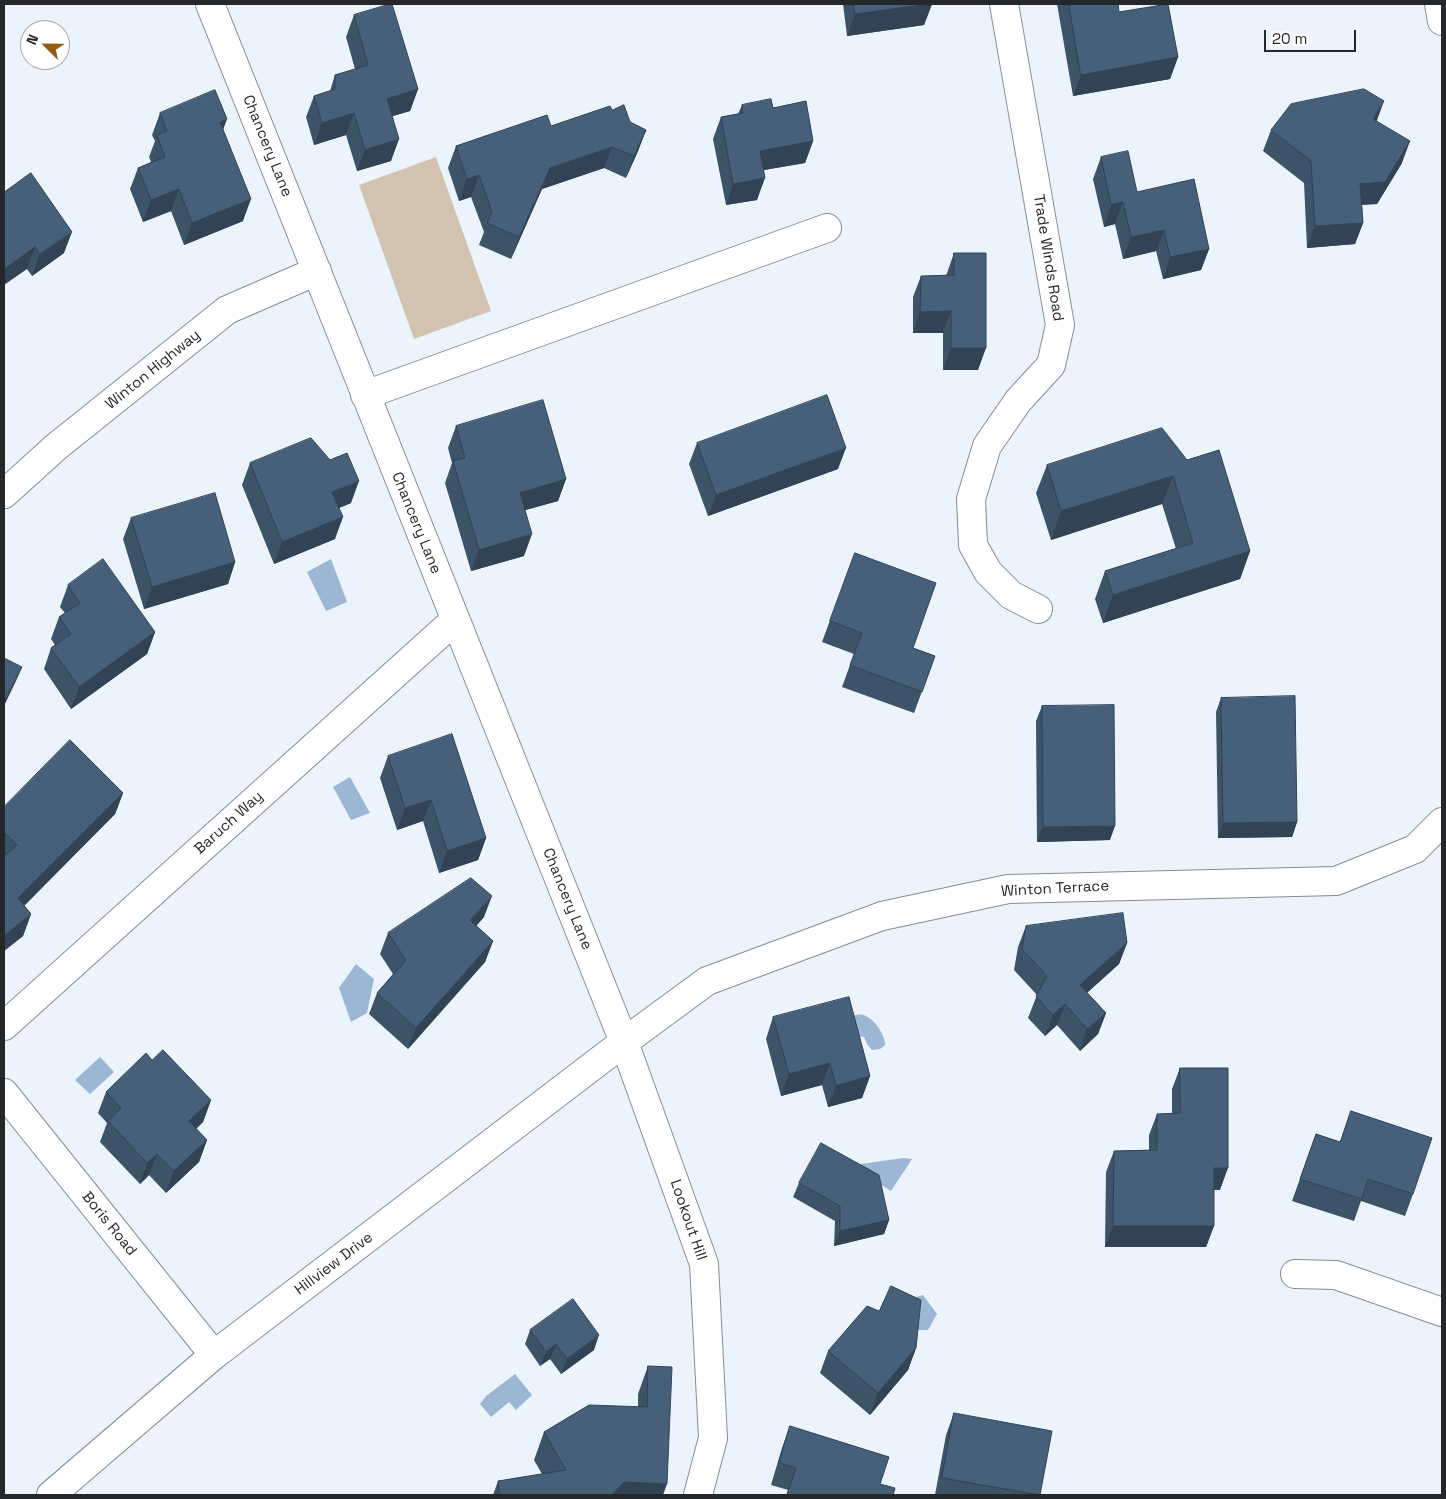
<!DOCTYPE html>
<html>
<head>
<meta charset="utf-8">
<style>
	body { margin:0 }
	#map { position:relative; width:1446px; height:1499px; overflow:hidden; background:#ebf4fc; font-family:"Space Grotesk",sans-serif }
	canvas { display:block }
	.frame { position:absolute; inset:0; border:5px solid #25282b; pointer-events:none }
	.north { position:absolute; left:20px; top:20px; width:50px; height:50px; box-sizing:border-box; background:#fff; border:1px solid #a8a9aa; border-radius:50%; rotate:293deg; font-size:14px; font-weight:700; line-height:20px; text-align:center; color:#25282b }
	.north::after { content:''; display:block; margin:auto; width:18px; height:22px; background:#915e10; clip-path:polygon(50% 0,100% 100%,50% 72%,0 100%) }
	.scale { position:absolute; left:1264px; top:30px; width:92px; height:22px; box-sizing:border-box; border:2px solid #25282b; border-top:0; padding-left:6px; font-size:15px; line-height:18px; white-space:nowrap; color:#25282b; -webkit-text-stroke:4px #fff; paint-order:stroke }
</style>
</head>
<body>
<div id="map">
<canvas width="1446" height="1499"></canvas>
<div class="frame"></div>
<div class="north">N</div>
<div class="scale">20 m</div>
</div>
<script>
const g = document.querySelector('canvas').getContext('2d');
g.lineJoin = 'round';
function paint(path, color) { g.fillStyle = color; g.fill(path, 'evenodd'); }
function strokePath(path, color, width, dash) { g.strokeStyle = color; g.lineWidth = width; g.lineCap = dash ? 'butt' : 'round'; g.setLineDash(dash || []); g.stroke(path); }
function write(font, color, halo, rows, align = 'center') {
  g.font = font + ' "Space Grotesk",sans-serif'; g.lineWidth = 5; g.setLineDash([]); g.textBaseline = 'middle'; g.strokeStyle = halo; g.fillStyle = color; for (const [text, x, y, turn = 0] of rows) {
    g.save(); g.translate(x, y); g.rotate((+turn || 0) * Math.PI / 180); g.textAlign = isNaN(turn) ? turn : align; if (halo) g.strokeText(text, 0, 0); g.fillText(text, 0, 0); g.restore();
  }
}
paint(new Path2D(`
	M 436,157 L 491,311 L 414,339 L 359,185 Z`), '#d2c2b0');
paint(new Path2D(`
	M 331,559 L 347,602 L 326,611 L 307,572 Z
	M 350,777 L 370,813 L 351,820 L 333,787 Z
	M 356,964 L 374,979 L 367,1013 L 351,1022 L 339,988 Z
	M 855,1015 C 858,1015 861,1014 864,1015 C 874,1019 885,1034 885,1045 L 880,1049 L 872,1050 L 867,1044 L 864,1037 L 855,1036 L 851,1017 Z
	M 100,1057 L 114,1072 L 90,1094 L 75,1080 Z
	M 903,1158 L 912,1159 L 891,1191 L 864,1174 L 861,1164 Z
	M 923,1295 L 937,1314 L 928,1330 L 917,1330 L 913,1298 Z
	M 515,1374 L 532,1395 L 516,1410 L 509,1402 L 491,1417 L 480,1404 L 486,1396 Z`), '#9bb7d3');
const minor = new Path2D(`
	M 210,4 L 624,1042 L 704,1264 L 713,1438 L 698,1495
	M 1004,4 L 1060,325 L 1051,365 L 1018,401 L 987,446 L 971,499 L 973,545 L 988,572 L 1011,595 L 1038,609
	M 1439,4 L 1442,21
	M 365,395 L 827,228
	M 4,494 L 56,447 L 227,310 L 317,271
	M 4,1026 L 455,620
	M 4,1093 L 214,1355
	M 1295,1274 L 1336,1275 L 1442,1312
	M 51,1495 L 214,1355 L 624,1042 L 707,981 L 882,916 L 1008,889 L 1336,881 L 1415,849 L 1442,822`);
strokePath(minor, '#858d94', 30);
strokePath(minor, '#fff', 28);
paint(new Path2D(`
	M 843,4 L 932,4 L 924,25 L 847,36 Z
	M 1057,4 L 1118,4 L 1119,12 L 1178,57 L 1170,79 L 1073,96 Z
	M 354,15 L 418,89 L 410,111 L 393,116 L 391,161 L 357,171 L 346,135 L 314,145 L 306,117 L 314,96 L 330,91 L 335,75 L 355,69 L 346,37 Z
	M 742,105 L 773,108 L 813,141 L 805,163 L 764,170 L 757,200 L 726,205 L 713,139 L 721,117 L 738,114 Z
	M 612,110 L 630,122 L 646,130 L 638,151 L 626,178 L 604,168 L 542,189 L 511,259 L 479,245 L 484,232 L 471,197 L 459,201 L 448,168 L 456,146 L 551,126 Z
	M 160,113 L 223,130 L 243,221 L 184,245 L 171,211 L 143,222 L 130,189 L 138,168 L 151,162 L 149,157 L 155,141 L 152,135 Z
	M 1376,121 L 1402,163 L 1377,204 L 1362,205 L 1363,223 L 1355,244 L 1307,248 L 1304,183 L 1263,151 L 1271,130 Z
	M 1101,157 L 1137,192 L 1209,249 L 1201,270 L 1163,279 L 1156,251 L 1123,259 L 1115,224 L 1104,227 L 1093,179 Z
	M 4,191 L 64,253 L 32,276 L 27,269 Z
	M 954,253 L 978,370 L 943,370 L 943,333 L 913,333 L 913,297 L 921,276 L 946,276 Z
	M 456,426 L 566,479 L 558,501 L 525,510 L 524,556 L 471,571 L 445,483 L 452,463 L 448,448 Z
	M 697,443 L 838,469 L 708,516 L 689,464 Z
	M 1187,460 L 1250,551 L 1240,579 L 1103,623 L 1095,599 L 1105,571 L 1176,549 L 1162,504 L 1051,540 L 1036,493 L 1047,465 Z
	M 250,463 L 351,503 L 339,508 L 335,539 L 274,564 L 242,485 Z
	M 131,518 L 235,562 L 228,584 L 144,609 L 123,539 Z
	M 855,553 L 913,648 L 935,656 L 914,713 L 842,687 L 854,654 L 822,642 Z
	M 68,585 L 155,632 L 147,654 L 71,709 L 44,669 L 51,648 L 55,645 L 51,639 L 59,617 L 65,613 L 60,607 Z
	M 1221,698 L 1297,822 L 1292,837 L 1218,838 L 1216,712 Z
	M 1042,706 L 1110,840 L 1037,842 L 1036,721 Z
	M 388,756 L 486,838 L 478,860 L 439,873 L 423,821 L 397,830 L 380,778 Z
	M 123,793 L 115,814 L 24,906 L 31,914 L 23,936 L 4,951 L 4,807 Z
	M 484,917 L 476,926 L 493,941 L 485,962 L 408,1049 L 369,1014 L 377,993 L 393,974 L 380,954 L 388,933 Z
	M 1026,926 L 1127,943 L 1119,964 L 1087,993 L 1106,1013 L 1098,1034 L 1080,1051 L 1057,1025 L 1045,1036 L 1028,1018 L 1037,995 L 1014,970 L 1018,947 Z
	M 773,1017 L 870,1076 L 862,1098 L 828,1107 L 822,1085 L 781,1096 L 766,1039 Z
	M 152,1060 L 211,1100 L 203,1122 L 196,1129 L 207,1140 L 199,1162 L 166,1193 L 149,1175 L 140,1184 L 100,1142 L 107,1123 L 98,1113 L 106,1092 Z
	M 1180,1068 L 1220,1190 L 1214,1190 L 1214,1226 L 1206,1247 L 1105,1247 L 1106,1172 L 1114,1151 L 1149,1150 L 1149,1135 L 1157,1114 L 1172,1114 L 1172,1089 Z
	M 1351,1111 L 1413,1194 L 1405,1216 L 1361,1201 L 1354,1221 L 1292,1201 L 1316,1134 L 1340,1142 Z
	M 799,1183 L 889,1220 L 884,1234 L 834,1246 L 835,1221 L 793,1197 Z
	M 530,1330 L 594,1350 L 561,1374 L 550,1359 L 540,1366 L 525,1344 Z
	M 916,1348 L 908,1370 L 870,1415 L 820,1373 L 828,1351 Z
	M 648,1366 L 663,1495 L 493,1495 L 498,1481 L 542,1474 L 534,1460 L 544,1432 L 638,1407 L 638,1394 Z
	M 954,1413 L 1040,1495 L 935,1495 L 946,1435 Z
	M 790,1426 L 880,1484 L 893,1495 L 786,1495 L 788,1490 L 771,1485 L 782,1448 Z`), '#3c5368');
paint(new Path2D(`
	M 932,4 L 924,25 L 847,36 L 855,14 Z
	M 1178,57 L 1170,79 L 1073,96 L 1081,75 Z
	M 418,89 L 410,111 L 379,120 L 387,99 Z
	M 1384,101 L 1376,123 L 1373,119 Z
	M 354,113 L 346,135 L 314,145 L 322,123 Z
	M 227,119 L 219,141 L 220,122 Z
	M 646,130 L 638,151 L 626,178 L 634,156 Z
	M 399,139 L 391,161 L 357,171 L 365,150 Z
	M 813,141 L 805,163 L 752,172 L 760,151 Z
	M 1410,141 L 1402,163 L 1377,204 L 1352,205 L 1360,184 Z
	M 612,147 L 604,168 L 542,189 L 511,259 L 519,237 L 550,168 Z
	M 479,175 L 471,197 L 459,201 L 467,179 Z
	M 765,178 L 757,200 L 726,205 L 733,184 Z
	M 179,189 L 171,211 L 143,222 L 151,200 Z
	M 251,199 L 243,221 L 184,245 L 192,223 Z
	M 1123,202 L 1115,224 L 1104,227 L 1111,205 Z
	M 1363,223 L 1355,244 L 1307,248 L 1315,226 Z
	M 1164,230 L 1156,251 L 1123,259 L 1131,237 Z
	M 72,232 L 64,253 L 32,276 L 40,254 Z
	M 35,247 L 27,269 L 4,285 L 4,269 Z
	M 1209,249 L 1201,270 L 1163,279 L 1170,257 Z
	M 951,311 L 943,333 L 913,333 L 920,312 Z
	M 951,348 L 986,348 L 978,370 L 943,370 Z
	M 846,448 L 838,469 L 708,516 L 716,495 Z
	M 1173,476 L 1162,504 L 1051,540 L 1061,511 Z
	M 566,479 L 558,501 L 512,514 L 520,493 Z
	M 359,481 L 351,503 L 324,514 L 332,492 Z
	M 343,517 L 335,539 L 274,564 L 282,542 Z
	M 532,534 L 524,556 L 471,571 L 479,550 Z
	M 1250,551 L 1240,579 L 1103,623 L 1113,595 Z
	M 235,562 L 228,584 L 144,609 L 152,587 Z
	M 155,632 L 147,654 L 71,709 L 79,687 Z
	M 22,667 L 16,681 L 4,706 L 4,702 Z
	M 123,793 L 115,814 L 10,920 L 18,898 Z
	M 431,800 L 423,821 L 397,830 L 405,808 Z
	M 1297,822 L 1292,837 L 1218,838 L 1223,823 Z
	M 1115,826 L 1110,840 L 1037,842 L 1043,827 Z
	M 486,838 L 478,860 L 439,873 L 447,851 Z
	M 492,896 L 484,917 L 462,942 L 470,920 Z
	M 31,914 L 23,936 L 4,951 L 4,936 Z
	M 493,941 L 485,962 L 408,1049 L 416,1028 Z
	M 1127,943 L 1119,964 L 1072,1006 L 1080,985 Z
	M 1065,1004 L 1057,1025 L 1045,1036 L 1053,1015 Z
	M 1106,1013 L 1098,1034 L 1080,1051 L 1087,1029 Z
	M 830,1063 L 822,1085 L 781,1096 L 789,1074 Z
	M 870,1076 L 862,1098 L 828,1107 L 836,1086 Z
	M 211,1100 L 203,1122 L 181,1142 L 189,1121 Z
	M 207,1140 L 199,1162 L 166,1193 L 174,1171 Z
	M 157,1154 L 149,1175 L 140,1184 L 147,1163 Z
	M 1214,1168 L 1228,1168 L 1220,1190 L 1206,1189 Z
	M 889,1220 L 884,1234 L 834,1246 L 840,1231 Z
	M 1113,1226 L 1214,1226 L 1206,1247 L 1105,1247 Z
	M 599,1335 L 594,1350 L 561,1374 L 567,1359 Z
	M 556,1344 L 550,1359 L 540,1366 L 546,1352 Z
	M 916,1348 L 908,1370 L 870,1415 L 878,1393 Z
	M 624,1482 L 667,1484 L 663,1495 L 612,1495 Z`), '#314355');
const building = new Path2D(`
	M 390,4 L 392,4 L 418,89 L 387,99 L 399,139 L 365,150 L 354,113 L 322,123 L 314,96 L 335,89 L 335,75 L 368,65 L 354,15 Z
	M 853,4 L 930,4 L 855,14 Z
	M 1069,4 L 1118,4 L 1119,12 L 1168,4 L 1178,57 L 1081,75 Z
	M 1364,89 L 1384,101 L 1373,119 L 1410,141 L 1385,182 L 1360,184 L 1363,223 L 1315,226 L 1311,161 L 1271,130 L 1291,104 Z
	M 215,90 L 227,119 L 220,122 L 251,199 L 192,223 L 179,189 L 151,200 L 138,168 L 165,157 L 157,135 L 167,131 L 160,113 Z
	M 771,99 L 773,108 L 806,101 L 813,141 L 760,151 L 765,178 L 733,184 L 721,117 L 743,113 L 742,105 Z
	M 624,105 L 630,122 L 646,130 L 634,156 L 612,147 L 550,168 L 519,237 L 487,223 L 492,212 L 479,175 L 467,179 L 456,146 L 547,115 L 551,126 L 610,106 L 612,110 Z
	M 1128,151 L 1137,192 L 1194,179 L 1209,249 L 1170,257 L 1164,230 L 1131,237 L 1123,202 L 1111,205 L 1101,157 Z
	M 31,173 L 72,232 L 40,254 L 35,247 L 4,269 L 4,191 L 4,192 Z
	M 954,253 L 986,253 L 986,348 L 951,348 L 951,311 L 920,312 L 921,276 L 954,275 Z
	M 827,395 L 846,448 L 716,495 L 697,443 Z
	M 543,400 L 566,479 L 520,493 L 532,534 L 479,550 L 453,461 L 465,458 L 456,426 Z
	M 1162,428 L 1187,460 L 1219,450 L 1250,551 L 1113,595 L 1105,571 L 1193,543 L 1173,476 L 1061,511 L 1047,465 Z
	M 311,438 L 330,460 L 347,453 L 359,481 L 332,492 L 343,517 L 282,542 L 250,463 Z
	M 215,493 L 235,562 L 152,587 L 131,518 Z
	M 855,553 L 936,583 L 913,648 L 935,656 L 922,692 L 850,665 L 862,633 L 830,621 Z
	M 103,559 L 155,632 L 79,687 L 51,648 L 71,634 L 59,617 L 80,603 L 68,585 Z
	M 4,658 L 22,667 L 4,702 Z
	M 1295,696 L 1297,822 L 1223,823 L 1221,698 Z
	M 1114,705 L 1115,826 L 1043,827 L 1042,706 Z
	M 452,734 L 486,838 L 447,851 L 431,800 L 405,808 L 388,756 Z
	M 70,740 L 123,793 L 18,898 L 31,914 L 4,936 L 4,856 L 17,845 L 4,832 L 4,807 Z
	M 471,878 L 492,896 L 470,920 L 493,941 L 416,1028 L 377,993 L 406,960 L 388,933 Z
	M 1123,913 L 1127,943 L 1080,985 L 1106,1013 L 1087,1029 L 1065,1004 L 1053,1015 L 1036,996 L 1047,976 L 1022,949 L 1026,926 Z
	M 849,997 L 870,1076 L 836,1086 L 830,1063 L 789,1074 L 773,1017 Z
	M 163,1050 L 211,1100 L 189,1121 L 207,1140 L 174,1171 L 157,1154 L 147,1163 L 108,1121 L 121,1108 L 106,1092 L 146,1053 L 152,1060 Z
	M 1180,1068 L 1228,1068 L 1228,1168 L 1214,1168 L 1214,1226 L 1113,1226 L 1114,1151 L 1157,1150 L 1157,1114 L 1180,1113 Z
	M 1351,1111 L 1432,1138 L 1413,1194 L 1368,1179 L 1362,1199 L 1300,1179 L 1316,1134 L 1340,1142 Z
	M 821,1143 L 879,1175 L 889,1220 L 840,1231 L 840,1206 L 799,1183 Z
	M 891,1286 L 921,1300 L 916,1348 L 878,1393 L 828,1351 L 867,1306 L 879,1311 Z
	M 573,1299 L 599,1335 L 567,1359 L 556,1344 L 546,1352 L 530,1330 Z
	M 648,1366 L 672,1367 L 667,1484 L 624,1482 L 612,1495 L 500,1495 L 498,1481 L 566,1470 L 544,1432 L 589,1405 L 647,1407 Z
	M 954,1413 L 1052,1431 L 1040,1495 L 942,1478 Z
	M 790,1426 L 889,1457 L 880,1484 L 895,1488 L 893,1495 L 787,1495 L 796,1468 L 779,1463 Z`);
paint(building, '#466079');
strokePath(building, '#314355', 1);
write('15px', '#25282b', '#fff', [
	["Chancery Lane",267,146,68],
	["Trade Winds Road",1048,258,81],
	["Winton Highway",153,370,-39],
	["Chancery Lane",416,523,68],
	["Baruch Way",229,823,-42],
	["Winton Terrace",1055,889,-3],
	["Chancery Lane",567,899,68],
	["Lookout Hill",688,1220,71],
	["Boris Road",109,1224,51],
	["Hillview Drive",334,1264,-37]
]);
</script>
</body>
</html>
